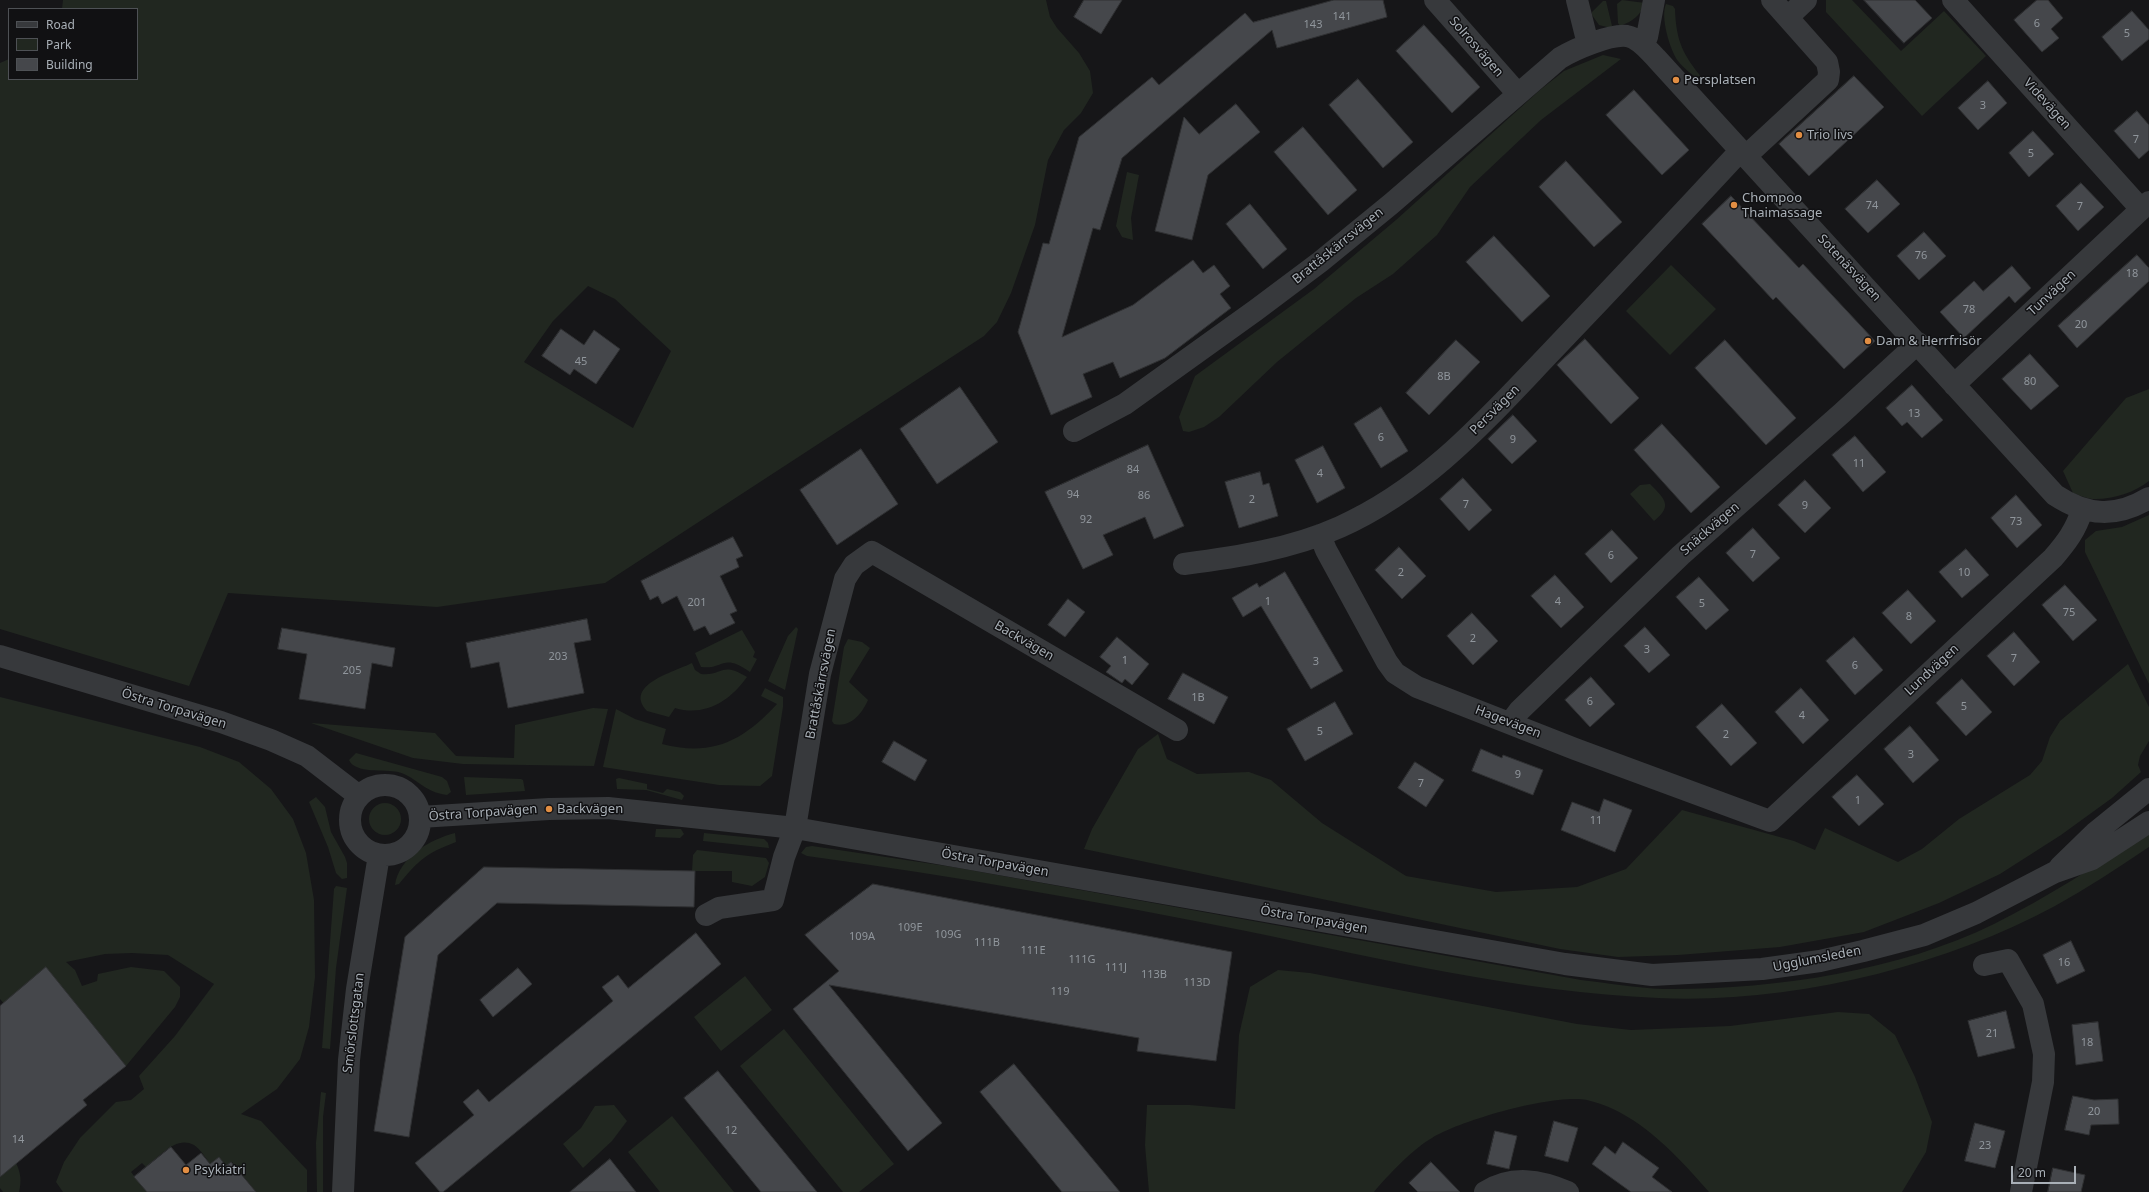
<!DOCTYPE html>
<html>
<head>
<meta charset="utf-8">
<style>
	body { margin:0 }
	#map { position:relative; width:2149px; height:1192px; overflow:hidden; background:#161618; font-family:"Noto Sans",sans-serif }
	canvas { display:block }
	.legend { position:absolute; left:8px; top:8px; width:130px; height:72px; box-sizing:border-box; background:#111113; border:1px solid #4e5155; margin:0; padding:5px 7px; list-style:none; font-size:12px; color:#a9b0b7 }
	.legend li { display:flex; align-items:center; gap:8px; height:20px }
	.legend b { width:20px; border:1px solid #4e5155 }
	.scale { position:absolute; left:2011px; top:1166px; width:65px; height:18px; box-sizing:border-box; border:2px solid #a9b0b7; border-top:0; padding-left:5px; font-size:12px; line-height:14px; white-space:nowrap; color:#a9b0b7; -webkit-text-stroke:3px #111113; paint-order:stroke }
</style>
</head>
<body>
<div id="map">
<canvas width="2149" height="1192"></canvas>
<ul class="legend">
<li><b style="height:5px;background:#37393c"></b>Road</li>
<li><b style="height:11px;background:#212720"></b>Park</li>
<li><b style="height:11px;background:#45474b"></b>Building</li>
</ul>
<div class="scale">20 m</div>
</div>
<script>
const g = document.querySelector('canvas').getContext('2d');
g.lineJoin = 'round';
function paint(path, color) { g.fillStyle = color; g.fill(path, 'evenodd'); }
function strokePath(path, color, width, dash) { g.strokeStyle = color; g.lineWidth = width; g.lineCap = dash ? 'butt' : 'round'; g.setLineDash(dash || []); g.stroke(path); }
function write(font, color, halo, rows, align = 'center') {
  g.font = font + ' "Noto Sans",sans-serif'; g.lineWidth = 3; g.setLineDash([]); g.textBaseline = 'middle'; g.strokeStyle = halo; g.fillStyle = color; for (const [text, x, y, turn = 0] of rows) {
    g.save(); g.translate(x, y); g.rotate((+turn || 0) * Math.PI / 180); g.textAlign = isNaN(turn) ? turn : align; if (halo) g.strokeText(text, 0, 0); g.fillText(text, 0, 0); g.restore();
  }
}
paint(new Path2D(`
	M 63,0 L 1046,0 L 1050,17 L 1057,28 L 1079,53 L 1090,71 L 1093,93 L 1081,113 L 1064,130 L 1048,160 L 1035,225 L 1011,293 L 997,322 L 984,336 L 605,583 L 437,607 L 228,593 L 189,686 L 0,629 L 0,63 L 9,59 L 9,79 L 137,79 L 137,9 L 62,9 ZM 588,286 L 615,299 L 671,351 L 633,428 L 524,362 L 553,321 Z
	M 1622,0 L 1645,3 C 1640,16 1633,21 1620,26 L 1618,23 L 1617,4 Z
	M 1826,0 L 1852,0 L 1901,51 L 1944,11 L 1986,56 L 1922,116 L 1826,12 Z
	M 1603,1 L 1606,1 L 1612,26 L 1611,28 L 1599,25 L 1592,15 L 1592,12 Z
	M 1666,4 L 1673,6 L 1675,9 C 1676,41 1683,55 1703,79 L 1702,82 C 1694,76 1684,69 1678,61 C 1670,50 1660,17 1666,4 Z
	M 1603,55 L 1621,59 L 1541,120 L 1470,187 L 1437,235 L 1393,274 L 1356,298 L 1277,362 L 1219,417 L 1204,427 L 1189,432 L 1183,431 L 1179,417 L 1195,376 L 1314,289 L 1396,220 L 1540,90 L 1564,71 Z
	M 1127,172 L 1139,175 L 1131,218 L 1133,240 L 1122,237 L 1116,226 Z
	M 1671,265 L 1716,309 L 1670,355 L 1626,311 Z
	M 2149,389 L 2149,481 C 2134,493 2111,500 2092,499 C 2086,498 2079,495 2073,493 L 2063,471 L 2126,398 Z
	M 1650,484 C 1665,499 1673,506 1654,521 L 1630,494 L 1640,485 Z
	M 2149,515 L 2149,684 L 2085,552 L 2085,540 L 2096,531 L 2122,527 Z
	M 796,627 L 798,629 L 785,690 L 768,681 L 788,636 Z
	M 742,630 L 755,652 L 753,657 L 757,659 L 750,672 C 722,652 724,670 701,667 L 695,653 Z
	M 848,639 L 862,642 L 870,648 L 849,682 L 868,700 C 862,714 850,728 834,724 L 832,721 L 844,647 Z
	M 692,663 L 695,670 L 701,674 C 724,676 720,661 747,677 C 730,701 705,717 675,708 L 669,717 L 647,711 C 623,685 674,672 692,663 Z
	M 2128,664 L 2149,707 L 2149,741 L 2140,756 L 2138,765 L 2141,772 L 2112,798 L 2061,835 L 2000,874 L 1939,903 L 1864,932 L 1780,947 L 1678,955 L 1618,957 L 1560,949 L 1084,849 L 1092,829 L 1138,749 L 1158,734 L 1167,759 L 1197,774 L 1249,772 L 1271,780 L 1322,823 L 1406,876 L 1496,892 L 1577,887 L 1626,869 L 1682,810 L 1794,841 L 1815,850 L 1825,828 L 1898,862 L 1922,849 L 1959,819 L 2030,775 L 2042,761 L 2050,737 L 2060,721 Z
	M 765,688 L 783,697 L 783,707 L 772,776 L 760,786 L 719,785 L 603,767 L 616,709 L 635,719 L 666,729 L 662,744 C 712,757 743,741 777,704 L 761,696 Z
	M 0,697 L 200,747 L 239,762 L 271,789 L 293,819 L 306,853 L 314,900 L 315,977 L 309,1027 L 300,1059 L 277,1089 L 241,1114 L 261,1121 L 307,1170 L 307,1192 L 256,1192 L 232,1162 L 226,1166 L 219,1157 L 210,1164 C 206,1158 200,1149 194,1145 C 176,1135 159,1157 146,1167 L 142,1163 L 131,1172 L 147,1192 L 63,1192 L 56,1182 L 64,1162 L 80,1138 L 116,1102 L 131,1100 L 144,1089 L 139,1076 L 175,1036 L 214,984 L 168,955 L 132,953 L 105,954 L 66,962 L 75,970 L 82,986 L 97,981 L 98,974 L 131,967 L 164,971 L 180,987 L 180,997 L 175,1007 L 126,1066 L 46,968 L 22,987 L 55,1065 L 0,999 Z
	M 593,708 L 608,709 L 594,766 L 463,764 L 413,758 L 311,723 L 435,733 L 456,756 L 514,758 L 515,725 Z
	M 356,753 L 442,777 L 447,781 L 451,792 L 447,795 C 423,792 417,777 398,772 C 385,769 355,774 349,760 Z
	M 464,777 L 521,779 L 523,780 L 525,791 L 466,795 Z
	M 619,778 L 647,784 L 647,789 L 663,793 L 667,789 L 680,792 L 684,796 L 682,800 L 646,790 L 617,789 L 616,779 Z
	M 316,797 L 325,807 L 331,832 L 345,857 L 347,863 L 347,878 L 342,879 L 336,873 L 328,847 L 309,802 Z
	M369 819a16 16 0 1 1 32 0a16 16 0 1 1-32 0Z
	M 656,829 L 681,829 L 684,834 L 680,838 L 655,837 Z
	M 2149,830 L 2149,847 C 2118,868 2087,888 2055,906 C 1940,968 1789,1004 1658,998 C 1519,992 1382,959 1246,931 C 1100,902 954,876 807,856 L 801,853 L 806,847 L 812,846 L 953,867 L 1581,980 C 1608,983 1636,988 1663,989 C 1771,990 1896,972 1994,924 C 2048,897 2099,864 2149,830 Z
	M 455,833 L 456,842 C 425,854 420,859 399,884 L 395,885 C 399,857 431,839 455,833 Z
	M 704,833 L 764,839 L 768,843 L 769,848 L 703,841 Z
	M 697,850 L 766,858 L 769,863 L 765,877 L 752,886 L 732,882 L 732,871 L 692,871 L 693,855 Z
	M 336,886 L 347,888 L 336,968 L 330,1049 L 322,1048 L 334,889 Z
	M 1278,970 L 1310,973 L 1577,1024 L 1631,1030 L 1730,1026 L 1838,1012 L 1869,1014 L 1895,1035 L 1915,1077 L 1932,1122 L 1926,1152 L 1902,1192 L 1709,1192 C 1681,1160 1651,1127 1613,1109 C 1605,1105 1595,1102 1587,1100 C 1552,1094 1462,1120 1432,1138 C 1415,1147 1386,1177 1374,1192 L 1149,1192 L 1145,1145 L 1147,1105 L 1190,1105 L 1235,1109 L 1239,1035 L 1250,987 Z
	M 745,976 L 772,1010 L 721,1051 L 694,1017 Z
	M 784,1029 L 894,1164 L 859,1192 L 843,1192 L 740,1066 Z
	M 321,1092 L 326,1093 L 323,1117 L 323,1192 L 317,1192 L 316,1143 Z
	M 614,1105 L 627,1121 L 612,1141 L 583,1168 L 563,1144 L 581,1128 L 595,1106 Z
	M 672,1116 L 734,1192 L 660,1192 L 628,1152 Z
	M 0,1141 C 13,1157 25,1170 19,1192 L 3,1192 L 0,1188 Z`), '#212720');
const building = new Path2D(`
	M 1084,0 L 1122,0 L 1101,34 L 1074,17 Z
	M 1334,0 L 1383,0 L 1387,17 L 1277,48 L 1272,30 L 1122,158 L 1100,230 L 1093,228 L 1062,337 L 1133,305 L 1193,260 L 1203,273 L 1214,265 L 1230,286 L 1220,294 L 1231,308 L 1165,358 L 1120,378 L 1113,362 L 1083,374 L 1092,397 L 1051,415 L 1018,332 L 1043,243 L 1049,244 L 1079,137 L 1152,77 L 1159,85 L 1245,13 L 1253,22 Z
	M 1864,0 L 1915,0 L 1932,18 L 1904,43 Z
	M 2037,0 L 2048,0 L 2063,18 L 2051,29 L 2059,38 L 2042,52 L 2014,20 Z
	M 2132,11 L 2149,30 L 2149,39 L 2122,61 L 2102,37 Z
	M 1424,25 L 1480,87 L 1452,113 L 1396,51 Z
	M 1854,76 L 1884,107 L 1809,176 L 1779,144 Z
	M 1358,79 L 1413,142 L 1383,168 L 1329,105 Z
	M 1988,81 L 2007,103 L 1978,130 L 1958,108 Z
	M 1634,90 L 1689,150 L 1662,175 L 1606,115 Z
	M 1236,104 L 1260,132 L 1208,175 L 1192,240 L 1155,231 L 1184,117 L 1199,134 Z
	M 2137,111 L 2149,125 L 2149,150 L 2139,159 L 2114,131 Z
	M 1303,127 L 1357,190 L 1328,215 L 1274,152 Z
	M 2033,131 L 2054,154 L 2029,177 L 2009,153 Z
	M 1566,161 L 1622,222 L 1594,247 L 1539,187 Z
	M 1877,180 L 1900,204 L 1868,233 L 1845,209 Z
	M 2081,183 L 2104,207 L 2078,231 L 2056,206 Z
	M 1731,196 L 1799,268 L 1803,264 L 1875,341 L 1844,369 L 1776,297 L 1773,300 L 1702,224 Z
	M 1250,204 L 1287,249 L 1263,269 L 1226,224 Z
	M 1924,232 L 1946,256 L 1919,280 L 1897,256 Z
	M 1494,236 L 1550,296 L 1522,322 L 1466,262 Z
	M 2137,255 L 2149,268 L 2149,281 L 2077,348 L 2058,326 Z
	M 2012,266 L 2031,288 L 2015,303 L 2009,296 L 1964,338 L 1940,312 L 1974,281 L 1983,291 Z
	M 561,329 L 584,345 L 594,330 L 620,349 L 596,384 L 574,369 L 570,375 L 542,356 Z
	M 1585,339 L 1639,398 L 1611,424 L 1557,365 Z
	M 1456,340 L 1480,362 L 1429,415 L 1406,393 Z
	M 1725,340 L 1796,418 L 1766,445 L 1695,368 Z
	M 2030,354 L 2059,386 L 2031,410 L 2002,379 Z
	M 1912,385 L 1943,420 L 1922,438 L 1907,422 L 1902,426 L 1886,408 Z
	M 960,387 L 998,442 L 937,484 L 900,429 Z
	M 1381,407 L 1408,451 L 1381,468 L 1354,424 Z
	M 1513,415 L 1537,441 L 1512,464 L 1488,439 Z
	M 1662,424 L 1720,487 L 1691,513 L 1634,450 Z
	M 1855,436 L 1886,472 L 1863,492 L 1832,455 Z
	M 1148,445 L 1184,526 L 1154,539 L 1145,517 L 1103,535 L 1113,555 L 1083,569 L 1045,492 Z
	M 1323,446 L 1345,488 L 1317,503 L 1295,460 Z
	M 861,449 L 898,504 L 837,545 L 800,490 Z
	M 1260,472 L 1263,485 L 1269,483 L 1278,516 L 1239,528 L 1225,482 Z
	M 1463,478 L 1492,510 L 1469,531 L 1440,499 Z
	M 1805,480 L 1831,508 L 1805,533 L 1778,505 Z
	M 2016,495 L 2042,525 L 2017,548 L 1991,518 Z
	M 1753,528 L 1780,558 L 1753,582 L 1726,553 Z
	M 1612,530 L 1638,558 L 1611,583 L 1585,554 Z
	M 733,537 L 743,556 L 736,559 L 739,567 L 720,576 L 737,611 L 730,614 L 735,623 L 710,635 L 705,626 L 694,631 L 677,596 L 662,604 L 658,596 L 650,600 L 641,581 Z
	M 1399,547 L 1426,576 L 1402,599 L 1375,570 Z
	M 1966,549 L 1989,575 L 1962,598 L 1939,572 Z
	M 1285,572 L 1343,671 L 1311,689 L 1261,606 L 1243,617 L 1232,598 L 1257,583 L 1259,587 Z
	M 1555,575 L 1584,607 L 1561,628 L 1531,596 Z
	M 1699,577 L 1729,610 L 1706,630 L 1676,597 Z
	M 2065,585 L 2097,620 L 2073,641 L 2042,605 Z
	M 1908,590 L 1936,621 L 1911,644 L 1882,613 Z
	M 1068,599 L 1085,612 L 1065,637 L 1048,625 Z
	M 1472,613 L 1498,641 L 1473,665 L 1447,636 Z
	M 587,619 L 591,640 L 574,643 L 584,693 L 508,708 L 499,662 L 471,668 L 466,643 Z
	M 1645,627 L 1670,655 L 1649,673 L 1624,646 Z
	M 282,628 L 395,648 L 392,667 L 372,663 L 365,709 L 299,699 L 307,654 L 278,649 Z
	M 2014,632 L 2040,662 L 2014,686 L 1987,656 Z
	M 1117,637 L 1149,664 L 1132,685 L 1125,679 L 1122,683 L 1106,672 L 1111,666 L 1100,657 Z
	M 1854,637 L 1883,670 L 1855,695 L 1826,661 Z
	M 1183,673 L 1228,697 L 1214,724 L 1168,699 Z
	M 1591,677 L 1615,704 L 1590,727 L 1565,700 Z
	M 1962,679 L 1992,712 L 1966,736 L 1936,703 Z
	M 1801,688 L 1829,720 L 1803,744 L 1775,712 Z
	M 1335,702 L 1353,734 L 1305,761 L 1287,729 Z
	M 1722,704 L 1757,743 L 1731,766 L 1696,727 Z
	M 1910,726 L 1939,760 L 1913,783 L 1884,749 Z
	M 894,741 L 927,760 L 915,781 L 882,762 Z
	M 1481,749 L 1502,758 L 1503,755 L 1543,770 L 1533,795 L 1472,771 Z
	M 1415,762 L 1444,780 L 1426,807 L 1398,788 Z
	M 1857,775 L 1884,804 L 1859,826 L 1832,797 Z
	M 1604,799 L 1632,810 L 1615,852 L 1561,830 L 1572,802 L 1599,812 Z
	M 484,867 L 695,871 L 694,907 L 497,903 L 438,955 L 409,1137 L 374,1131 L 405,937 Z
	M 873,884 L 1232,952 L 1216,1061 L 1137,1051 L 1139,1038 L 829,985 L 942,1123 L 908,1151 L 793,1009 L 839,971 L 805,935 Z
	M 696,933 L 721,964 L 443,1192 L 440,1192 L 415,1163 L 474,1115 L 463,1102 L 478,1089 L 489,1102 L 613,1001 L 602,987 L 618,975 L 628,988 Z
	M 2071,941 L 2085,971 L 2057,984 L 2043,955 Z
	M 46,967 L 126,1066 L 83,1100 L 87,1105 L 0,1177 L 0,1006 Z
	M 518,968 L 532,984 L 493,1017 L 480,1000 Z
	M 2006,1011 L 2015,1048 L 1978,1057 L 1968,1021 Z
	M 2098,1022 L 2103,1061 L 2076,1065 L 2072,1025 Z
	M 1014,1064 L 1120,1192 L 1062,1192 L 980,1092 Z
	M 718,1071 L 817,1192 L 761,1192 L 684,1098 Z
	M 2073,1096 L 2094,1100 L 2118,1099 L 2119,1124 L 2091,1125 L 2089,1135 L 2065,1130 Z
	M 1554,1121 L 1578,1128 L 1568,1162 L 1545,1156 Z
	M 1975,1123 L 2005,1131 L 1995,1168 L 1965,1161 Z
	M 1495,1131 L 1517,1136 L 1509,1169 L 1487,1164 Z
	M 1623,1142 L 1659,1168 L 1652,1177 L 1672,1192 L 1631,1192 L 1592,1164 L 1605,1146 L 1615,1154 Z
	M 171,1147 L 186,1165 L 201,1153 L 210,1164 L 219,1157 L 226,1166 L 231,1162 L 256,1192 L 147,1192 L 134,1177 Z
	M 610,1159 L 636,1192 L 570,1192 Z
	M 1431,1162 L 1460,1192 L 1418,1192 L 1409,1183 Z
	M 2053,1168 L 2085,1175 L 2081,1192 L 2048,1192 Z`);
paint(building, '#45474b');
strokePath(building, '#303133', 1);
strokePath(new Path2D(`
	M 1435,0 L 1518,94
	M 1577,0 L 1588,44
	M 1953,0 L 2141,209
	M 1788,17 L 1806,0
	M 1641,43 L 1647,37 L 1654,0
	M 1746,156 L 1828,80 L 1829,72 L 1827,62 L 1772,0
	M 1954,385 L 2149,202
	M 1074,431 L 1125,404 L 1256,310 L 1320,262 L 1391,204 L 1560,58 C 1575,49 1610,34 1627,36 C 1639,38 1648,50 1656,58 L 2055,495 C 2087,516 2116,518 2149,498
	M 1320,535 L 1326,550 L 1387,662 L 1395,673 L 1417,687 L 1575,749 L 1770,821 L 2053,558 C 2066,543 2076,530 2082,510
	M 1184,564 C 1237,557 1291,549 1340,527 C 1427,488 1487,419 1551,352 C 1615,285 1678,218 1741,150
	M 0,656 L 221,722 L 271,740 L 307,756 L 359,796
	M 1510,723 L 1519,711 L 1681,555 L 1842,413 L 1918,343
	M350 820a35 35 0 1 1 70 0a35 35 0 1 1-70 0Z
	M 420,817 L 549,809 L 608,808 L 795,828 L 1565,964 L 1652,975 L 1762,969 L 1820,961 L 1863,951 L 1924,935 L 1976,913 L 2055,872 L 2092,859 L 2149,822
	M 2060,867 L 2096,832 L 2149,789
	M 706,915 L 719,908 L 773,900 L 784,857 L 795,828 L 820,674 L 845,579 L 854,565 L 872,552 L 1177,730
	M 1984,965 L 2008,960 L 2033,1004 L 2044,1054 L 2043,1082 L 2021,1192
	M 343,1192 L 349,1060 L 357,989 L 379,855
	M 1485,1192 C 1512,1175 1540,1180 1568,1192`), '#37393c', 22);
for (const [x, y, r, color] of [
	[1676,80,4,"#e28e43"],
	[1799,135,4,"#e28e43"],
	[1734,205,4,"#e28e43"],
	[1868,341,4,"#e28e43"],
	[549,809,4,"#e28e43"],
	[186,1170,4,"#e28e43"]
]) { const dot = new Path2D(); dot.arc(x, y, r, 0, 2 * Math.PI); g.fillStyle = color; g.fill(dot); strokePath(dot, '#111113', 1.5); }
write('11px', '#90969c', null, [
	["141",1342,17],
	["6",2037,24],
	["143",1313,25],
	["5",2127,34],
	["3",1983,106],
	["7",2136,140],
	["5",2031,154],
	["74",1872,206],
	["7",2080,207],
	["76",1921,256],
	["18",2132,274],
	["78",1969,310],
	["20",2081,325],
	["45",581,362],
	["8B",1444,377],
	["80",2030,382],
	["13",1914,414],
	["6",1381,438],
	["9",1513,440],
	["11",1859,464],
	["84",1133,470],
	["4",1320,474],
	["94",1073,495],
	["86",1144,496],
	["2",1252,500],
	["7",1466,505],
	["9",1805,506],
	["92",1086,520],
	["73",2016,522],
	["7",1753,555],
	["6",1611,556],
	["2",1401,573],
	["10",1964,573],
	["1",1268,602],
	["4",1558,602],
	["201",697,603],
	["5",1702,604],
	["75",2069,613],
	["8",1909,617],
	["2",1473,639],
	["3",1647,650],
	["203",558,657],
	["7",2014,659],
	["1",1125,661],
	["3",1316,662],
	["6",1855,666],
	["205",352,671],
	["1B",1198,698],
	["6",1590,702],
	["5",1964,707],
	["4",1802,716],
	["5",1320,732],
	["2",1726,735],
	["3",1911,755],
	["9",1518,775],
	["7",1421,784],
	["1",1858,801],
	["11",1596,821],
	["109E",910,928],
	["109G",948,935],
	["109A",862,937],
	["111B",987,943],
	["111E",1033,951],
	["111G",1082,960],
	["16",2064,963],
	["111J",1116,968],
	["113B",1154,975],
	["113D",1197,983],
	["119",1060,992],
	["21",1992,1034],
	["18",2087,1043],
	["20",2094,1112],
	["12",731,1131],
	["14",18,1140],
	["23",1985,1146]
]);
write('13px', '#a9b0b7', '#111113', [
	["Solrosvägen",1476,47,49],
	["Videvägen",2047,104,48],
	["Brattåskärrsvägen",1338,246,-39],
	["Sotenäsvägen",1849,268,47],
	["Tunvägen",2052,293,-43],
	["Persvägen",1495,410,-45],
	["Snäckvägen",1710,529,-41],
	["Backvägen",1024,641,30],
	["Lundvägen",1932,670,-43],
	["Brattåskärrsvägen",821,684,-79],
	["Östra Torpavägen",174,709,17],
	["Hagevägen",1508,722,21],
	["Östra Torpavägen",483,813,-4],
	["Östra Torpavägen",995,863,10],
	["Östra Torpavägen",1314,920,10],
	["Ugglumsleden",1817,959,-11],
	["Smörslottsgatan",354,1023,-83]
]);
write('13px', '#a9b0b7', '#111113', [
	["Persplatsen",1684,80],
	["Trio livs",1807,135],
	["Chompoo",1742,198],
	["Thaimassage",1742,213],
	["Dam & Herrfrisör",1876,341],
	["Backvägen",557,809],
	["Psykiatri",194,1170]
], 'left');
</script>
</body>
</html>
